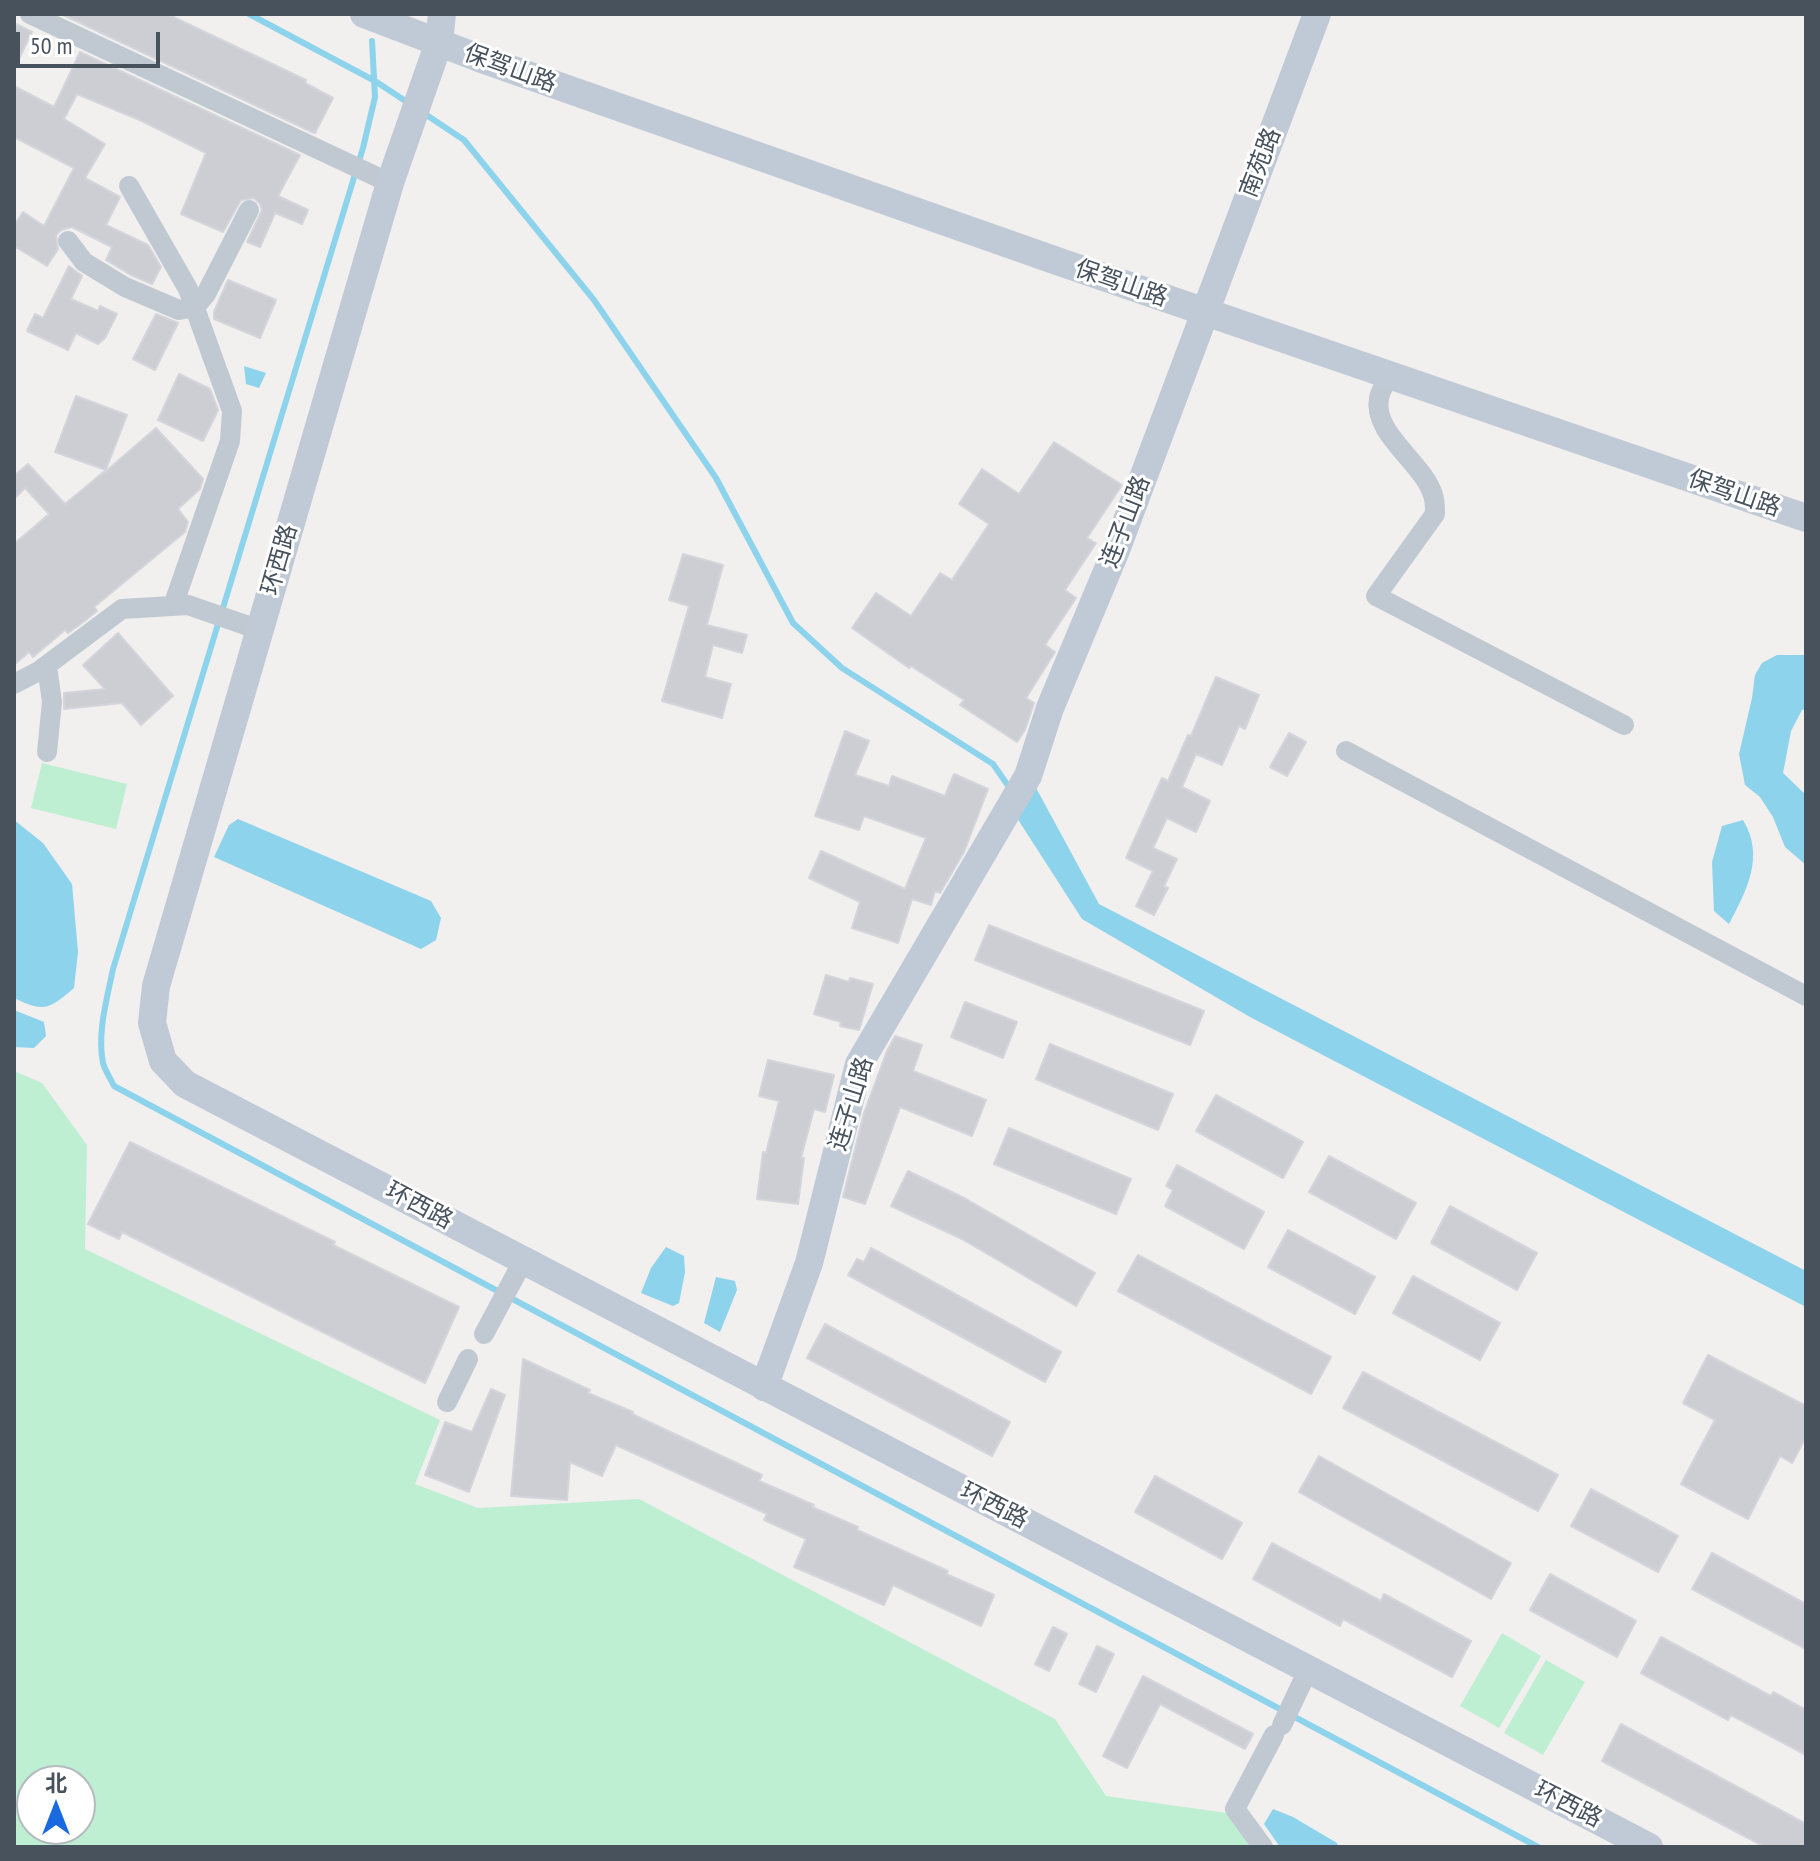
<!DOCTYPE html>
<html>
<head>
<meta charset="utf-8">
<style>
	body { margin:0 }
	#map { position:relative; width:1820px; height:1861px; overflow:hidden; background:#f2efef; font-family:"PT Sans Narrow","Noto Sans SC",sans-serif }
	canvas { display:block }
	.frame { position:absolute; inset:0; border:16px solid #47525d; pointer-events:none }
	.north { position:absolute; left:16px; top:1765px; width:80px; height:80px; box-sizing:border-box; background:#fff; border:2px solid #b5babe; border-radius:50%; rotate:0deg; font-size:22px; font-weight:700; line-height:32px; text-align:center; color:#47525d }
	.north::after { content:''; display:block; margin:auto; width:28px; height:36px; background:#1b69e0; clip-path:polygon(50% 0,100% 100%,50% 72%,0 100%) }
	.scale { position:absolute; left:16px; top:32px; width:144px; height:36px; box-sizing:border-box; border:4px solid #47525d; border-top:0; padding-left:10px; font-size:24px; line-height:28px; white-space:nowrap; color:#47525d; -webkit-text-stroke:6px #fff; paint-order:stroke }
</style>
</head>
<body>
<div id="map">
<canvas width="1820" height="1861"></canvas>
<div class="frame"></div>
<div class="north">北</div>
<div class="scale">50 m</div>
</div>
<script>
const g = document.querySelector('canvas').getContext('2d');
g.lineJoin = 'round';
function paint(path, color) { g.fillStyle = color; g.fill(path, 'evenodd'); }
function strokePath(path, color, width, dash) { g.strokeStyle = color; g.lineWidth = width; g.lineCap = dash ? 'butt' : 'round'; g.setLineDash(dash || []); g.stroke(path); }
function write(font, color, halo, rows, align = 'center') {
  g.font = font + ' "PT Sans Narrow","Noto Sans SC",sans-serif'; g.lineWidth = 6; g.setLineDash([]); g.textBaseline = 'middle'; g.strokeStyle = halo; g.fillStyle = color; for (const [text, x, y, turn = 0] of rows) {
    g.save(); g.translate(x, y); g.rotate((+turn || 0) * Math.PI / 180); g.textAlign = isNaN(turn) ? turn : align; if (halo) g.strokeText(text, 0, 0); g.fillText(text, 0, 0); g.restore();
  }
}
paint(new Path2D(`
	M 42,763 L 127,784 L 116,829 L 31,808 Z
	M 14,1071 L 42,1083 L 87,1145 L 85,1249 L 440,1420 L 415,1484 L 478,1508 L 639,1499 L 1055,1719 L 1106,1796 L 1227,1813 L 1255,1847 L 14,1847 ZM 32,1781 L 80,1781 L 80,1829 L 32,1829 Z
	M 1502,1633 L 1541,1656 L 1499,1728 L 1460,1706 Z
	M 1546,1660 L 1585,1682 L 1543,1755 L 1504,1733 Z`), '#beefd3');
paint(new Path2D(`
	M 244,366 L 266,373 L 259,388 L 246,384 Z
	M 1777,655 L 1806,655 L 1806,709 L 1802,710 L 1791,731 L 1783,773 L 1806,795 L 1806,865 L 1785,847 L 1773,817 L 1760,797 L 1745,785 L 1739,754 L 1752,698 L 1755,675 L 1762,663 Z
	M 1035,786 L 1099,904 L 1806,1271 L 1806,1307 L 1250,1017 L 1082,919 L 1017,818 Z
	M 238,819 L 431,901 L 441,918 L 436,940 L 421,949 L 214,857 L 229,825 Z
	M 14,820 L 43,843 L 72,884 L 78,952 L 74,988 C 49,1009 45,1013 14,998 Z
	M 1743,820 C 1765,856 1747,890 1729,924 L 1714,911 L 1712,862 L 1722,826 Z
	M 14,1010 L 44,1022 L 46,1036 L 34,1048 L 14,1047 Z
	M 666,1247 L 684,1256 L 685,1272 L 679,1303 L 673,1306 L 641,1293 L 651,1268 Z
	M 716,1277 L 735,1281 L 737,1290 L 720,1332 L 704,1323 Z
	M 1273,1809 L 1293,1817 L 1337,1843 L 1338,1847 L 1280,1847 L 1264,1824 Z`), '#8cd3eb');
strokePath(new Path2D(`
	M 249,14 L 375,81 L 410,104
	M 372,41 L 375,97 L 363,148 L 113,969 C 107,999 97,1032 103,1063 C 105,1071 111,1079 114,1086 L 1538,1847
	M 422,112 L 464,140 L 594,300 L 716,478 L 793,623 L 842,668 L 993,764 L 1011,790`), '#8cd3eb', 6);
const building = new Path2D(`
	M 61,14 L 167,14 L 306,80 L 305,83 L 333,98 L 315,133 L 312,132 Z
	M 14,23 L 32,32 L 14,69 Z
	M 80,52 L 300,155 L 278,196 L 308,210 L 302,224 L 275,213 L 260,247 L 247,242 L 262,210 L 260,204 L 254,198 L 241,200 L 223,232 L 181,214 L 206,153 L 142,121 L 77,94 L 64,119 L 105,144 L 85,178 L 120,197 L 106,225 L 148,245 L 161,267 L 152,284 L 131,275 L 106,260 L 112,247 L 72,227 L 61,230 L 56,235 L 58,249 L 47,266 L 14,246 L 14,226 L 23,212 L 44,226 L 74,168 L 14,137 L 14,86 L 54,107 Z
	M 69,266 L 82,276 L 71,299 L 98,311 L 100,306 L 117,314 L 105,338 L 98,344 L 76,333 L 68,350 L 27,331 L 35,314 L 43,318 Z
	M 228,280 L 276,300 L 260,338 L 214,319 L 214,312 Z
	M 156,314 L 178,323 L 155,370 L 133,359 Z
	M 179,374 L 210,389 L 218,410 L 203,441 L 158,420 Z
	M 76,396 L 127,415 L 105,472 L 156,428 L 203,479 L 200,489 L 178,509 L 188,522 L 185,532 L 94,607 L 97,611 L 82,623 L 68,633 L 65,630 L 33,657 L 29,652 L 14,665 L 14,544 L 49,514 L 25,488 L 14,499 L 14,476 L 28,464 L 65,504 L 106,470 L 55,452 Z
	M 1054,442 L 1122,485 L 1087,538 L 1096,543 L 1065,590 L 1076,598 L 1045,645 L 1055,652 L 1026,698 L 1034,703 L 1025,730 L 1017,742 L 960,705 L 964,700 L 911,666 L 909,668 L 852,628 L 876,593 L 911,616 L 940,573 L 952,580 L 989,524 L 959,504 L 982,469 L 1019,494 Z
	M 683,554 L 723,565 L 707,625 L 747,635 L 742,653 L 713,645 L 705,677 L 731,684 L 722,718 L 662,701 L 689,606 L 669,600 Z
	M 118,633 L 173,696 L 141,725 L 122,703 L 64,709 L 64,693 L 105,689 L 83,665 Z
	M 1216,677 L 1259,695 L 1245,729 L 1239,726 L 1222,765 L 1196,754 L 1182,787 L 1210,801 L 1196,832 L 1167,818 L 1153,848 L 1177,859 L 1164,886 L 1168,888 L 1154,915 L 1136,906 L 1153,871 L 1126,858 L 1162,778 L 1168,781 L 1188,735 L 1191,736 Z
	M 845,731 L 869,741 L 855,775 L 889,786 L 892,776 L 945,796 L 954,774 L 988,789 L 964,852 L 940,893 L 935,891 L 931,905 L 912,899 L 898,943 L 852,928 L 860,902 L 809,878 L 821,851 L 905,889 L 926,838 L 864,816 L 859,830 L 815,816 Z
	M 1289,733 L 1306,742 L 1287,776 L 1270,767 Z
	M 989,925 L 1204,1011 L 1190,1045 L 975,960 Z
	M 826,975 L 849,982 L 850,978 L 873,984 L 859,1030 L 840,1026 L 841,1022 L 814,1014 Z
	M 965,1002 L 1017,1022 L 1003,1058 L 951,1037 Z
	M 895,1036 L 922,1045 L 913,1071 L 986,1100 L 972,1136 L 900,1107 L 865,1204 L 843,1197 L 864,1113 L 887,1051 Z
	M 1050,1044 L 1173,1094 L 1158,1130 L 1036,1079 Z
	M 768,1060 L 834,1075 L 825,1112 L 814,1109 L 801,1158 L 804,1158 L 798,1204 L 757,1199 L 763,1152 L 766,1153 L 779,1101 L 759,1096 Z
	M 1216,1095 L 1303,1142 L 1283,1178 L 1196,1131 Z
	M 1009,1128 L 1131,1179 L 1116,1214 L 994,1164 Z
	M 130,1142 L 335,1242 L 333,1245 L 459,1307 L 425,1383 L 122,1232 L 119,1239 L 88,1224 Z
	M 1329,1156 L 1416,1203 L 1396,1239 L 1309,1192 Z
	M 1177,1165 L 1264,1212 L 1244,1249 L 1165,1206 L 1173,1190 L 1166,1186 Z
	M 908,1171 L 966,1199 L 1095,1273 L 1076,1306 L 962,1239 L 891,1206 Z
	M 1450,1206 L 1537,1253 L 1517,1290 L 1431,1243 Z
	M 1288,1230 L 1375,1277 L 1355,1314 L 1268,1267 Z
	M 871,1248 L 1061,1352 L 1045,1382 L 848,1275 L 857,1259 L 864,1262 Z
	M 1138,1255 L 1331,1357 L 1311,1394 L 1118,1291 Z
	M 1413,1276 L 1500,1323 L 1480,1360 L 1393,1313 Z
	M 825,1324 L 1010,1422 L 992,1456 L 807,1358 Z
	M 1708,1355 L 1806,1406 L 1806,1437 L 1792,1463 L 1780,1456 L 1748,1519 L 1681,1484 L 1715,1420 L 1683,1403 Z
	M 523,1359 L 590,1390 L 588,1393 L 633,1412 L 632,1414 L 762,1475 L 759,1481 L 814,1505 L 812,1507 L 858,1527 L 857,1530 L 948,1571 L 946,1574 L 994,1595 L 981,1626 L 893,1585 L 884,1605 L 794,1567 L 806,1539 L 764,1520 L 767,1514 L 616,1445 L 602,1476 L 570,1462 L 567,1500 L 511,1496 Z
	M 1363,1372 L 1558,1475 L 1538,1511 L 1343,1408 Z
	M 491,1389 L 505,1395 L 469,1492 L 425,1475 L 445,1422 L 472,1432 Z
	M 1319,1456 L 1511,1563 L 1491,1599 L 1299,1492 Z
	M 1155,1476 L 1242,1523 L 1222,1559 L 1135,1512 Z
	M 1591,1489 L 1678,1536 L 1658,1572 L 1571,1526 Z
	M 1272,1543 L 1381,1601 L 1384,1594 L 1471,1641 L 1452,1677 L 1343,1619 L 1340,1626 L 1253,1579 Z
	M 1712,1553 L 1806,1604 L 1806,1649 L 1692,1589 Z
	M 1550,1574 L 1636,1621 L 1617,1657 L 1530,1610 Z
	M 1053,1627 L 1067,1634 L 1049,1671 L 1035,1664 Z
	M 1661,1637 L 1771,1696 L 1773,1692 L 1806,1710 L 1806,1755 L 1731,1715 L 1728,1720 L 1641,1673 Z
	M 1097,1646 L 1114,1654 L 1096,1692 L 1079,1684 Z
	M 1143,1676 L 1253,1734 L 1245,1749 L 1160,1704 L 1127,1768 L 1103,1756 Z
	M 1621,1724 L 1806,1824 L 1806,1847 L 1765,1847 L 1602,1761 Z`);
paint(building, '#ccced4');
strokePath(building, '#d3d5db', 2);
strokePath(new Path2D(`
	M 30,14 L 390,183
	M 129,186 L 188,289 L 232,411 L 230,441 L 173,606
	M 68,241 L 84,262 L 125,287 L 179,310 L 195,307 L 206,294 L 249,210
	M 1390,376 C 1386,382 1380,391 1379,398 C 1372,434 1423,462 1433,495 C 1435,500 1435,508 1435,514 L 1376,596 L 1624,725
	M 47,666 L 52,702 L 47,752
	M 14,684 L 39,671 L 122,609 L 188,605 L 260,630
	M 1346,751 L 1806,996
	M 484,1334 L 523,1261
	M 447,1402 L 468,1359
	M 1282,1725 L 1308,1670
	M 1263,1847 L 1235,1809 L 1274,1735`), '#c0c9d1', 20);
strokePath(new Path2D(`
	M 364,14 L 479,58 L 1057,261 L 1806,518
	M 442,14 L 439,42 L 390,183 L 156,986 L 152,1023 L 163,1061 L 185,1084 L 1649,1847
	M 764,1387 L 809,1263 L 859,1064 L 1028,776 L 1050,708 L 1116,550 L 1317,14`), '#c0cad6', 28);
write('24px', '#47525d', '#fff', [
	["保驾山路",510,69,20],
	["南苑路",1261,163,-69],
	["保驾山路",1121,284,19],
	["保驾山路",1734,494,19],
	["连子山路",1126,522,-69],
	["环西路",280,560,-74],
	["连子山路",852,1104,-73],
	["环西路",419,1206,28],
	["环西路",994,1506,27],
	["环西路",1568,1805,27]
]);
</script>
</body>
</html>
